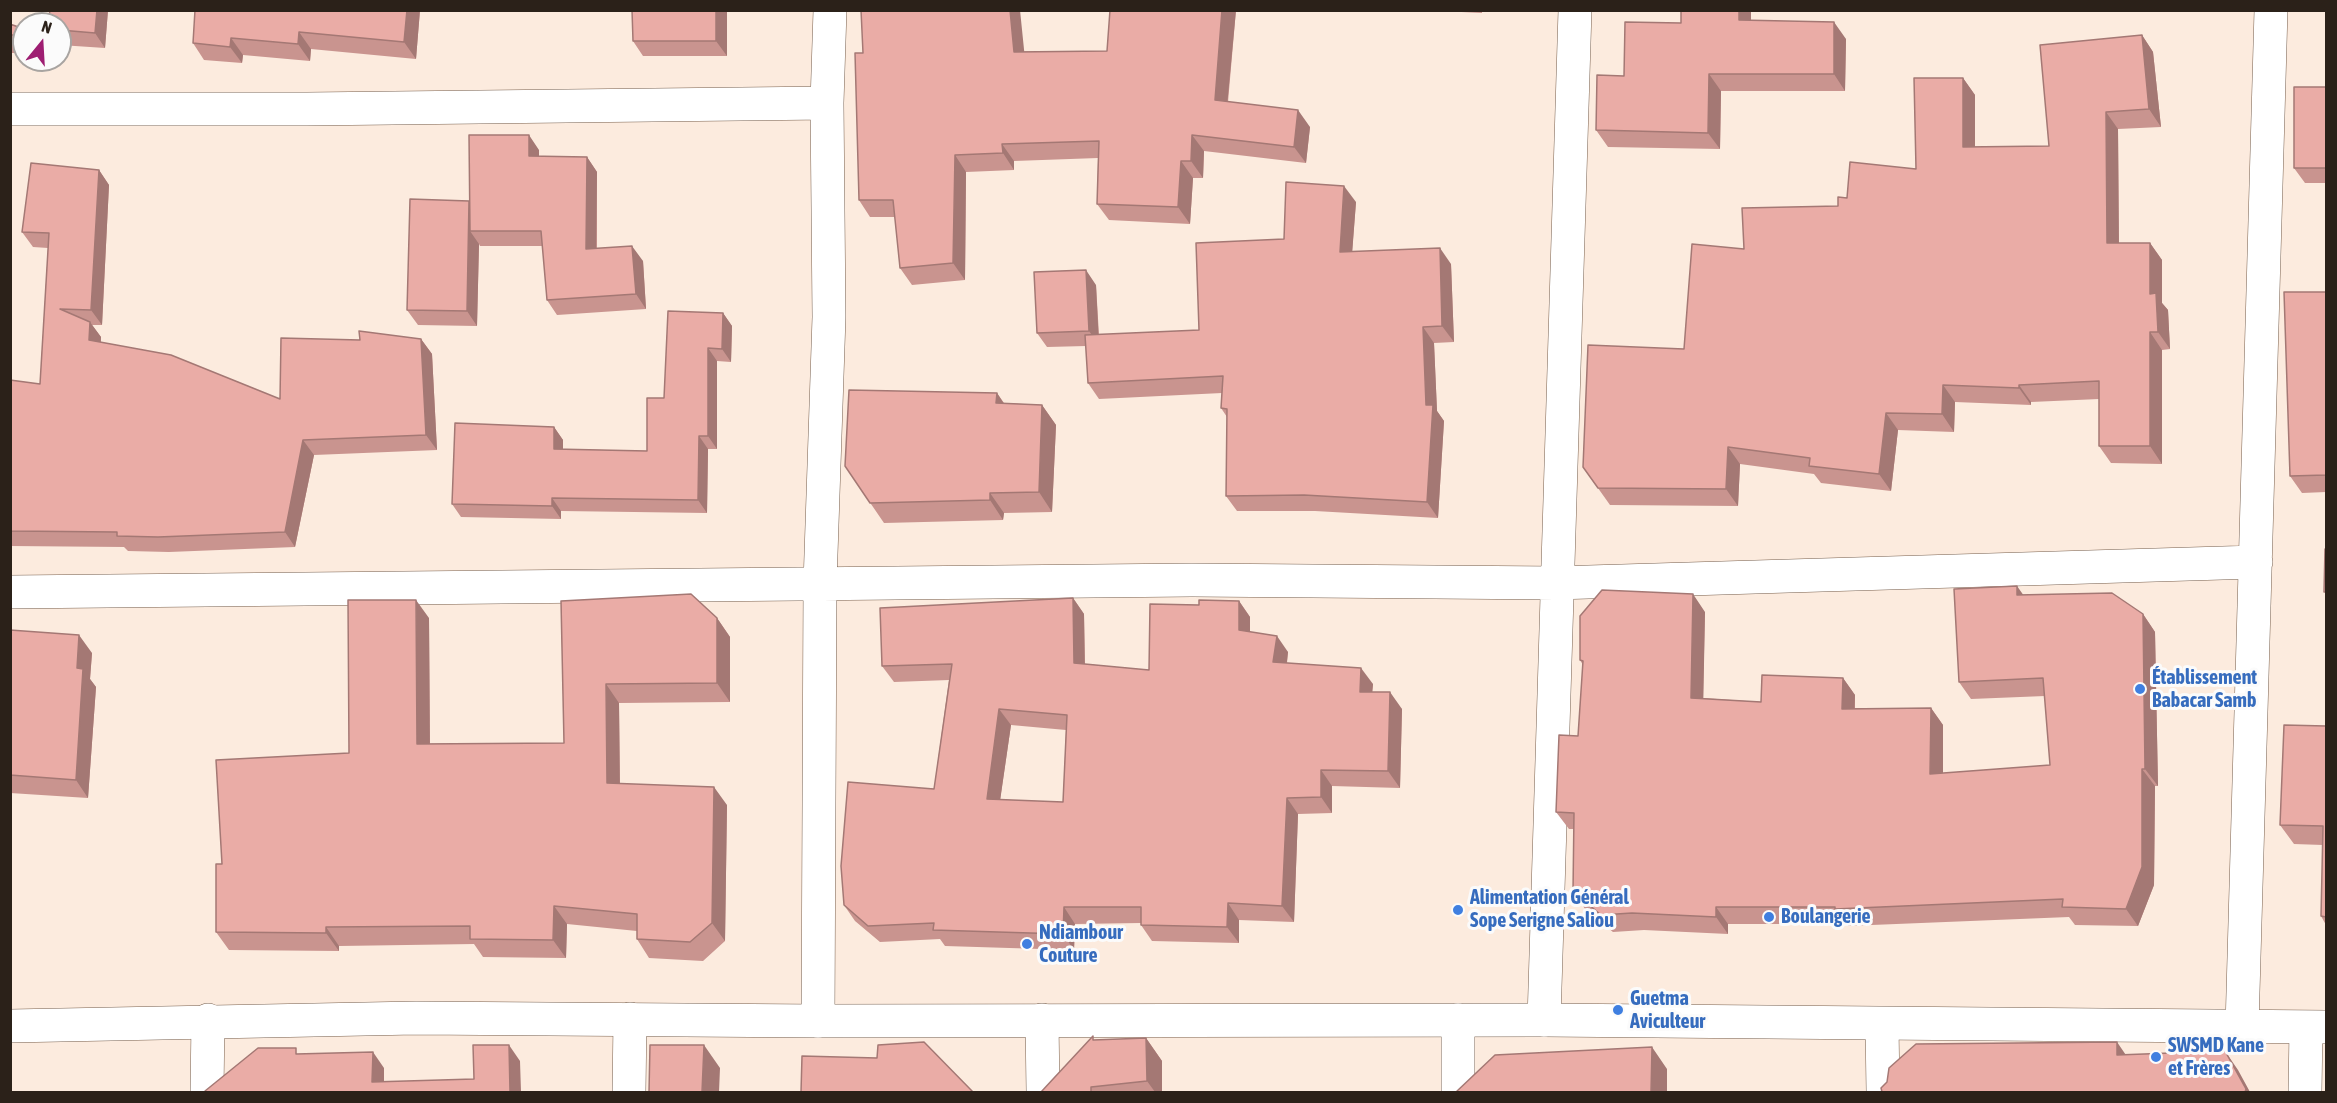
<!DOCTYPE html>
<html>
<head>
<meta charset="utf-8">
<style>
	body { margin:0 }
	#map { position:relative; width:2337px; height:1103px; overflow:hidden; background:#fcebde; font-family:"Asap Condensed",sans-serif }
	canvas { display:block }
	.frame { position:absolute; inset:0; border:12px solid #2b2119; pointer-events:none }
	.north { position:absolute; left:12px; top:12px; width:60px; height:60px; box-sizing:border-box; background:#fbfbfb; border:2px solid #a8a4a1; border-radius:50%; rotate:18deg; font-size:16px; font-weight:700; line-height:24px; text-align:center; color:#2b2119 }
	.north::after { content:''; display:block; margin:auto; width:21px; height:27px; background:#9e1e72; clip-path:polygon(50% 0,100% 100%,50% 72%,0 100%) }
</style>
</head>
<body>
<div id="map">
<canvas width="2337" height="1103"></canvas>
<div class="frame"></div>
<div class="north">N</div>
</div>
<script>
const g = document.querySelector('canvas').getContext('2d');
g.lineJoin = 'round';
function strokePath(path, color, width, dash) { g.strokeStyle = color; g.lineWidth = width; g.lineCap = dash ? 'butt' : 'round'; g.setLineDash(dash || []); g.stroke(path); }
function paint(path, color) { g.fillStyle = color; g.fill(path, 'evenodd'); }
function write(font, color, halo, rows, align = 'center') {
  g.font = font + ' "Asap Condensed",sans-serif'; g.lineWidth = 6; g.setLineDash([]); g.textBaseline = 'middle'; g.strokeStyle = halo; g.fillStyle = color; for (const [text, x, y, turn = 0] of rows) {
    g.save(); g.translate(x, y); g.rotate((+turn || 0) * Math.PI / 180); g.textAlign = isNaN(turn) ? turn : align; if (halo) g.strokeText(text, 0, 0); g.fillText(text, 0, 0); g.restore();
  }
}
const minor = new Path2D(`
	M 10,109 L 307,109 L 827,103
	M 10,592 L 1192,580 L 1555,583 L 2256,562
	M 1042,1020 L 1043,1092
	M 1458,1020 L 1458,1092
	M 1544,1020 L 1575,10
	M 818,1021 L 820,584 L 829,317 L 827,103 L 830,10
	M 1882,1024 L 1883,1092
	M 2242,1027 L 2271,10
	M 207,1092 L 208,1020
	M 629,1092 L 630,1019
	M 2305,1092 L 2306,1028`);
const secondary = new Path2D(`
	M 10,1026 L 416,1018 L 818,1021 L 1544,1020 L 2326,1027`);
strokePath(minor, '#78604e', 34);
strokePath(secondary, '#78604e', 34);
strokePath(minor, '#fff', 33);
strokePath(secondary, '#fff', 33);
paint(new Path2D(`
	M 108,10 L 105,48 L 60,45 L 60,24 Z
	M 420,10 L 416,59 L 311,49 L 310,61 L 243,55 L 242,63 L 204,60 L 193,43 Z
	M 727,10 L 727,56 L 643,56 L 633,41 Z
	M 1236,10 L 1228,102 L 1310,127 L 1306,163 L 1204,151 L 1203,178 L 1193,178 L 1190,224 L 1109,220 L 1097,204 L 1098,158 L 1014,161 L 1014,170 L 966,172 L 965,280 L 912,285 L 900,268 L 895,217 L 870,217 L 859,200 L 863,53 L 1107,51 Z
	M 1420,10 L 1482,10 L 1482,13 Z
	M 1681,10 L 1751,10 L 1751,20 L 1846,39 L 1845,91 L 1721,91 L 1720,149 L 1608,147 L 1596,130 L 1624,76 L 1681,23 Z
	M 10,24 L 24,29 L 24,53 L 10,53 Z
	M 2142,35 L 2153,52 L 2161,127 L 2118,129 L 2119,243 L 2150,243 L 2162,260 L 2162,303 L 2168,310 L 2170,349 L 2162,350 L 2162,464 L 2111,463 L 2099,446 L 2099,399 L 2031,402 L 2031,405 L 1955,402 L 1954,432 L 1898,430 L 1891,491 L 1821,483 L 1814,474 L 1740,464 L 1738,506 L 1610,505 L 1583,467 L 1684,349 L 1744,249 L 1838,206 L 1847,198 L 1916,169 L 1963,78 L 1975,95 L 1975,147 L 2049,146 Z
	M 2326,87 L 2326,183 L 2305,183 L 2294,168 Z
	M 539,150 L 539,157 L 587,157 L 597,172 L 597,248 L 643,261 L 646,309 L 557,315 L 547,300 L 543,246 L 480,246 L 479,244 L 477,326 L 418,325 L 407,310 L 469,201 Z
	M 99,170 L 109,185 L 102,325 L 92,325 L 101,337 L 101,342 L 280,399 L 360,340 L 421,339 L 432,354 L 437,450 L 314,455 L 295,547 L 169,552 L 128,551 L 124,547 L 10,546 L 10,380 L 40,384 L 48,248 L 33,247 L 22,232 Z
	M 1356,202 L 1352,252 L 1451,264 L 1454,342 L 1434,343 L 1437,411 L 1444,421 L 1438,518 L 1315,511 L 1237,511 L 1226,496 L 1227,417 L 1221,408 L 1222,393 L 1099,399 L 1088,383 L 1086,346 L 1047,347 L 1037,333 L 1096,285 L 1099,335 L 1199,330 L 1284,239 Z
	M 2326,292 L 2326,492 L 2302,493 L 2290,476 Z
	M 723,313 L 732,326 L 731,362 L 717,361 L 717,449 L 708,449 L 707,513 L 561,511 L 561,519 L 461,517 L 452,504 L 554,427 L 563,440 L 563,449 L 647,451 L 664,398 Z
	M 997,393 L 1004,403 L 1042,405 L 1056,425 L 1052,512 L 1004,513 L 1003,520 L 884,523 L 845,466 Z
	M 2023,595 L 2143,614 L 2155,632 L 2158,786 L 2155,786 L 2154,885 L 2138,926 L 2075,925 L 2069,917 L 1847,926 L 1846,924 L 1728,924 L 1728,934 L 1644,930 L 1613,932 L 1585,909 L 1573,891 L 1574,829 L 1569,829 L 1556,812 L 1578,736 L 1583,665 L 1580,660 L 1705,612 L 1703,698 L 1761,702 L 1843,678 L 1855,695 L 1855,708 L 1931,708 L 1943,725 L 1943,773 L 2050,765 L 2045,696 L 1971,699 L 1959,682 Z
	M 1073,598 L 1084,614 L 1085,664 L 1149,670 L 1199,605 L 1239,601 L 1250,617 L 1250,632 L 1288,652 L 1287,663 L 1373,684 L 1372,692 L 1402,709 L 1400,788 L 1332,786 L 1332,813 L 1298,814 L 1294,922 L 1239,920 L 1239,943 L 1152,941 L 1141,925 L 1141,923 L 1075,924 L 1074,950 L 945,946 L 940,939 L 880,942 L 855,921 L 844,905 L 934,789 L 949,680 L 894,682 L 882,666 ZM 1011,725 L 1066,730 L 1063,802 L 1000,800 Z
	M 561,601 L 717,618 L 730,637 L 730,702 L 619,703 L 620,783 L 727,805 L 725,941 L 703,961 L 649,958 L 637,939 L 637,931 L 567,924 L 566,958 L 483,957 L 474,944 L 339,946 L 339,951 L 229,950 L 216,932 L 222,864 L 349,753 L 429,618 L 430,744 L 564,743 Z
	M 10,630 L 92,653 L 90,679 L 96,687 L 88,798 L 10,793 Z
	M 2326,726 L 2326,925 L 2321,916 L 2323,845 L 2294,844 L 2280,825 Z
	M 1146,1038 L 1162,1061 L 1162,1092 L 1041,1092 L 1096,1040 Z`), '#c9948f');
paint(new Path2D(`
	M 97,10 L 108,10 L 105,48 L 95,33 Z
	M 407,10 L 420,10 L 416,59 L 404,42 Z
	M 716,10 L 727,10 L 727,56 L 716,41 Z
	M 1010,10 L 1020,10 L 1026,69 L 1014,52 Z
	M 1222,10 L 1236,10 L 1226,117 L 1215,100 Z
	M 1739,10 L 1751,10 L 1751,37 L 1739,20 Z
	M 1834,22 L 1846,39 L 1845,91 L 1834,74 Z
	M 299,32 L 311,49 L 310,61 L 298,44 Z
	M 2142,35 L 2153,52 L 2161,127 L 2149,109 Z
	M 231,38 L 243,55 L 242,63 L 230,47 Z
	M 1709,74 L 1721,91 L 1720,149 L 1708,133 Z
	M 1963,78 L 1975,95 L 1975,164 L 1963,147 Z
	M 1298,110 L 1310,127 L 1306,163 L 1294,147 Z
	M 2106,112 L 2118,129 L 2119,260 L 2107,243 Z
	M 529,135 L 539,150 L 539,171 L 529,156 Z
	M 1192,135 L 1204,151 L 1203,178 L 1191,161 Z
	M 1002,144 L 1014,161 L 1014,170 L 1003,153 Z
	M 955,155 L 966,172 L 965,280 L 953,263 Z
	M 587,157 L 597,172 L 596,263 L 586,249 Z
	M 1181,161 L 1193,178 L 1190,224 L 1178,207 Z
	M 99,170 L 109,185 L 102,325 L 91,310 Z
	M 1344,186 L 1356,202 L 1351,268 L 1340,252 Z
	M 469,201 L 470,231 L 479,244 L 477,326 L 467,311 Z
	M 2150,243 L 2162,260 L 2162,303 L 2168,310 L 2170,349 L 2158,332 L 2150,294 Z
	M 632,246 L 643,261 L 646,309 L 636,294 Z
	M 1440,248 L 1451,264 L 1454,342 L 1442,326 Z
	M 1086,270 L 1096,285 L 1099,345 L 1089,331 Z
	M 723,313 L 732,326 L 731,362 L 722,349 Z
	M 90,322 L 101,337 L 100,355 L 89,340 Z
	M 1423,327 L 1434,343 L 1437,411 L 1444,421 L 1438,518 L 1427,502 L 1426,405 Z
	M 2150,332 L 2162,350 L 2162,464 L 2150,446 Z
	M 421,339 L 432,354 L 437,450 L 426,435 Z
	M 708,348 L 717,361 L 717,449 L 708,436 Z
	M 1943,385 L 1955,402 L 1954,432 L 1942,414 Z
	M 2019,385 L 2031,402 L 2031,405 L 2019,388 Z
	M 997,393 L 1010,413 L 996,403 Z
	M 1042,405 L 1056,425 L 1052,512 L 1039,492 Z
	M 1886,413 L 1898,430 L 1891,491 L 1879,474 Z
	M 554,427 L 563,440 L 563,462 L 554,449 Z
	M 699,436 L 708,449 L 707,513 L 698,500 Z
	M 303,440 L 314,455 L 295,547 L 285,532 Z
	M 1728,447 L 1740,464 L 1738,506 L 1726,489 Z
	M 990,493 L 1004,513 L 1003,520 L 990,500 Z
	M 552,498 L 561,511 L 561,519 L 552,506 Z
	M 2017,586 L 2029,603 L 2017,595 Z
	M 1693,594 L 1705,612 L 1703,715 L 1691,698 Z
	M 1073,598 L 1084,614 L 1085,679 L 1074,663 Z
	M 416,600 L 429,618 L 430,762 L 417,744 Z
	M 1239,601 L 1250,617 L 1250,646 L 1239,630 Z
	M 2143,614 L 2155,632 L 2158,786 L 2145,769 Z
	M 717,618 L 730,637 L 730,702 L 717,683 Z
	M 79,635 L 92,653 L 90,679 L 96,687 L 88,798 L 76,780 L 77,668 Z
	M 1277,636 L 1288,652 L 1285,678 L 1273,662 Z
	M 1361,668 L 1373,684 L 1371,708 L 1360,692 Z
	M 1843,678 L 1855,695 L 1854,726 L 1842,709 Z
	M 606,684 L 619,703 L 620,801 L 607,783 Z
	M 1390,692 L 1402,709 L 1400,788 L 1388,771 Z
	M 1931,708 L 1943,725 L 1943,791 L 1930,774 Z
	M 999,709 L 1011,725 L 998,815 L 987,799 Z
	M 2142,769 L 2155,786 L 2154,885 L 2138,926 L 2126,909 Z
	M 1321,770 L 1332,786 L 1332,813 L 1321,797 Z
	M 714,787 L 727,805 L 725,941 L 712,923 Z
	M 1287,798 L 1298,814 L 1294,922 L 1282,906 Z
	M 1228,903 L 1239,920 L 1239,943 L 1227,927 Z
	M 554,906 L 567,924 L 566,958 L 553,940 Z
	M 1064,907 L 1075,924 L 1074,950 L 1063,934 Z
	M 1716,907 L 1728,924 L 1728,934 L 1716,917 Z
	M 326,927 L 339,946 L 339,951 L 326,933 Z
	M 1146,1038 L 1162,1061 L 1162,1092 L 1155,1092 L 1147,1081 Z
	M 2117,1042 L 2130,1061 L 2117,1055 Z
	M 509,1045 L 520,1061 L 521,1092 L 510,1092 Z
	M 704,1045 L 720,1068 L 719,1092 L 702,1092 Z
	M 1652,1047 L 1667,1069 L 1667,1092 L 1651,1092 Z
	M 2225,1051 L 2238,1070 L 2250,1092 L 2245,1092 Z
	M 373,1052 L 384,1068 L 384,1092 L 372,1082 Z`), '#a47874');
const building = new Path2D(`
	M 50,10 L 97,10 L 95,33 L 60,30 L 60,24 L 48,24 Z
	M 195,10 L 407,10 L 404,42 L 299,32 L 298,44 L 231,38 L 230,47 L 193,43 Z
	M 632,10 L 716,10 L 716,41 L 633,41 Z
	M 861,10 L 1010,10 L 1014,52 L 1107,51 L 1110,10 L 1222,10 L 1215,100 L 1298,110 L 1294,147 L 1192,135 L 1191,161 L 1181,161 L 1178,207 L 1097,204 L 1099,141 L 1002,144 L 1003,153 L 955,155 L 953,263 L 900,268 L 893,200 L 859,200 L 855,53 L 863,53 Z
	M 1681,10 L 1739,10 L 1739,20 L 1834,22 L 1834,74 L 1709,74 L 1708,133 L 1596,130 L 1597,75 L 1624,76 L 1625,22 L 1681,23 Z
	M 10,24 L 24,29 L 24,35 L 10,35 Z
	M 2142,35 L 2149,109 L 2106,112 L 2107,243 L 2150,243 L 2150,294 L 2156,293 L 2158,332 L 2150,332 L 2150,446 L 2099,446 L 2099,381 L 2019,385 L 2019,388 L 1943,385 L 1942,414 L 1886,413 L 1879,474 L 1809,466 L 1810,458 L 1728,447 L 1726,489 L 1598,488 L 1583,467 L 1588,345 L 1684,349 L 1692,244 L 1744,249 L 1742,208 L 1838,206 L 1838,197 L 1847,198 L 1850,162 L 1916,169 L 1914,78 L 1963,78 L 1963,147 L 2049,146 L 2040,45 Z
	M 2294,87 L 2326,87 L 2326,168 L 2294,168 Z
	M 469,135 L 529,135 L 529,156 L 587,157 L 586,249 L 632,246 L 636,294 L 547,300 L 541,231 L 470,231 Z
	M 31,163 L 99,170 L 91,310 L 60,309 L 90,322 L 89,340 L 171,355 L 280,399 L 281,338 L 360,340 L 359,331 L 421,339 L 426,435 L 303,440 L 285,532 L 158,537 L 117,536 L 117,532 L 10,531 L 10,380 L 40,384 L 49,233 L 22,232 Z
	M 1286,182 L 1344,186 L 1340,252 L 1440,248 L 1442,326 L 1423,327 L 1426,405 L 1433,405 L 1427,502 L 1304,495 L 1226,496 L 1227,409 L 1221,408 L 1223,376 L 1088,383 L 1085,335 L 1199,330 L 1196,243 L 1284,239 Z
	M 410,199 L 469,201 L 467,311 L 407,310 Z
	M 1086,270 L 1089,331 L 1037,333 L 1034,272 Z
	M 2284,292 L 2326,292 L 2326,475 L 2290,476 Z
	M 668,311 L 723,313 L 722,349 L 708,348 L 708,436 L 699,436 L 698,500 L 552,498 L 552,506 L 452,504 L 455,423 L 554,427 L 554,449 L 647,451 L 647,398 L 664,398 Z
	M 849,390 L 997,393 L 996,403 L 1042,405 L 1039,492 L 990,493 L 990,500 L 870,503 L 845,466 Z
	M 2325,549 L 2326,549 L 2326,592 L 2324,592 Z
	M 2017,586 L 2017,595 L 2112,593 L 2143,614 L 2145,769 L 2142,769 L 2142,867 L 2126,909 L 2062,907 L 2063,899 L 1835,909 L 1835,907 L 1716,907 L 1716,917 L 1632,913 L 1601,915 L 1573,891 L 1574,813 L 1556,812 L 1559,735 L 1578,736 L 1583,661 L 1580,660 L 1580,616 L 1602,590 L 1693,594 L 1691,698 L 1761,702 L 1762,675 L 1843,678 L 1842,709 L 1931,708 L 1930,774 L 2050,765 L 2043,678 L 1959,682 L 1954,589 Z
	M 691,594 L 717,618 L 717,683 L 606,684 L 607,783 L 714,787 L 712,923 L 690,942 L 637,939 L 637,914 L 554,906 L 553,940 L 470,939 L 470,926 L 326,927 L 326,933 L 216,932 L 216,864 L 222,864 L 216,760 L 349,753 L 348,600 L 416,600 L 417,744 L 564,743 L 561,601 Z
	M 1073,598 L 1074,663 L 1149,670 L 1150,604 L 1199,605 L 1199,600 L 1239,601 L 1239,630 L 1277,636 L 1273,662 L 1361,668 L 1360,692 L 1390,692 L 1388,771 L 1321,770 L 1321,797 L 1287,798 L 1282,906 L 1228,903 L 1227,927 L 1141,925 L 1141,907 L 1064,907 L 1063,934 L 933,930 L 934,923 L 868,926 L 844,905 L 841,866 L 848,782 L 934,789 L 952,664 L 882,666 L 880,608 ZM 999,709 L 1067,715 L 1063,802 L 987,799 Z
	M 10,630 L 79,635 L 77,668 L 83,669 L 76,780 L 10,775 Z
	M 2284,725 L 2326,726 L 2326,917 L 2321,916 L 2323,826 L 2280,825 Z
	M 1093,1036 L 1093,1040 L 1146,1038 L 1147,1081 L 1091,1087 L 1091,1092 L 1041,1092 Z
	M 924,1042 L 973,1092 L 801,1092 L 802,1056 L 877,1058 L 878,1045 Z
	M 2117,1042 L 2117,1055 L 2225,1051 L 2246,1089 L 2245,1092 L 1882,1092 L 1881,1088 L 1887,1082 L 1889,1068 L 1916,1044 Z
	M 473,1045 L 509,1045 L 510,1092 L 205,1092 L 205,1091 L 258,1048 L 296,1048 L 296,1054 L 373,1052 L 372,1082 L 474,1079 Z
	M 650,1045 L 704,1045 L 702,1092 L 649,1092 Z
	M 1652,1047 L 1651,1092 L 1456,1092 L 1495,1055 Z`);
paint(building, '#eaaca6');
strokePath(building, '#a47874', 1.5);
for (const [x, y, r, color] of [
	[2140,689,6,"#3f7fe0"],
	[1458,910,6,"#3f7fe0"],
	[1769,917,6,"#3f7fe0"],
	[1027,944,6,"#3f7fe0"],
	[1618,1010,6,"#3f7fe0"],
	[2156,1057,6,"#3f7fe0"]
]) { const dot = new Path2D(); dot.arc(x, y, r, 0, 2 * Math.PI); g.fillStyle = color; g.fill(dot); strokePath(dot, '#fbfbfb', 2); }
write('bold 20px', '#366cbe', '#fbfbfb', [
	["Établissement",2152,678],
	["Babacar Samb",2152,701],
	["Alimentation Général",1470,898],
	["Sope Serigne Saliou",1470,921],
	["Boulangerie",1781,917],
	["Ndiambour",1039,933],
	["Couture",1039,956],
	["Guetma",1630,999],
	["Aviculteur",1630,1022],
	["SWSMD Kane",2168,1046],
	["et Frères",2168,1069]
], 'left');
</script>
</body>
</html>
